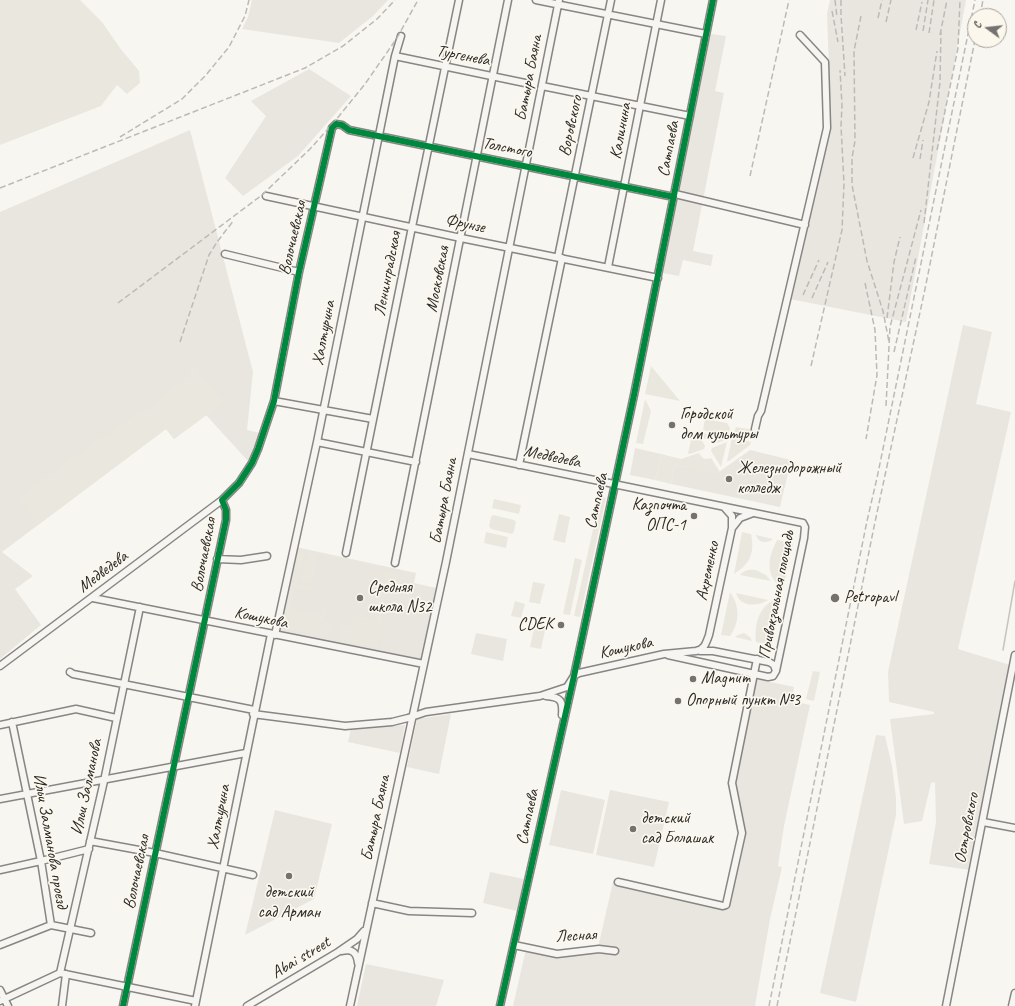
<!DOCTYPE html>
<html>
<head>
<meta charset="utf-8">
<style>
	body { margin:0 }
	#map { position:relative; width:1015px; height:1006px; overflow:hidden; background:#f8f6f0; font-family:Caveat,sans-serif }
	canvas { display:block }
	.north { position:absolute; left:967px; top:8px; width:40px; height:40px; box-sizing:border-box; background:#fbf7ec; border:1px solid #a8a59f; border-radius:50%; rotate:285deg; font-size:11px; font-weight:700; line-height:16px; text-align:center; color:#2b2b2b }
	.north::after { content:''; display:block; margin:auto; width:14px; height:18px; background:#737270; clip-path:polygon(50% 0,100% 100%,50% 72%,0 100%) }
</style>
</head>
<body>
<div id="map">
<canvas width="1015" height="1006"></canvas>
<div class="north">С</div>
</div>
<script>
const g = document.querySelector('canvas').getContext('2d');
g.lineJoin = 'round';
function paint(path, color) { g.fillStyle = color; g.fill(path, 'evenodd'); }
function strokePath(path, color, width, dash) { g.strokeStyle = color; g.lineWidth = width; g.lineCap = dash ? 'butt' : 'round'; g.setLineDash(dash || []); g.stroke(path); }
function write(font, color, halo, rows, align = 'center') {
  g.font = font + ' Caveat,sans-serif'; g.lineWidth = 3.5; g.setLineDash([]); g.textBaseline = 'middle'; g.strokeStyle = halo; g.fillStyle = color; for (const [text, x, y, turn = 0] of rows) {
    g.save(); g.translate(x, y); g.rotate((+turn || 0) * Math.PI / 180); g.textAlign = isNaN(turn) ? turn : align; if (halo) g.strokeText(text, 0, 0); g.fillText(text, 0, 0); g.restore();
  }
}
paint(new Path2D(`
	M 252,0 L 388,0 L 373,16 L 339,43 L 242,29 L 248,17 Z
	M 830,0 L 966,0 L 906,322 L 790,299 L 831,125 L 827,14 Z
	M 711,34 L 726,36 L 715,91 L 724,93 L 693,251 L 713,255 L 711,266 L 683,260 L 679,276 L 663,273 Z
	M 309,69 L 351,96 L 298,156 L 243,196 L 225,178 L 266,116 L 251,101 Z
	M 190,130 L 253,372 L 247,430 L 260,433 L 256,447 L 248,461 L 206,415 L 174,439 L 166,429 L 2,552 L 33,576 L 15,589 L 41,625 L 0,659 L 0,212 Z
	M 963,325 L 992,332 L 976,404 L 1011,412 L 958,649 L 1010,665 L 970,870 L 929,864 L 936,822 L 935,782 L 931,783 L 922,821 L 904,824 L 890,719 L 934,714 L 934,712 L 889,702 L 888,672 Z
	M 635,448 L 661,454 L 655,480 L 630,475 Z
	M 750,450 L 791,460 L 780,507 L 671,484 L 675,465 L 716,474 Z
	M 296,547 L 416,573 L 414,583 L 436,588 L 421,659 L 279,632 Z
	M 476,633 L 507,639 L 503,661 L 471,654 Z
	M 756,679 L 794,687 L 792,701 L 810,705 L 784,826 L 778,866 L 782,867 L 770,919 L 755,1006 L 513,1006 L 526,949 L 558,957 L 597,952 L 613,882 L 729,909 L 745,834 L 735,782 Z
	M 451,714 L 439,774 L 407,767 L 417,719 Z
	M 405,725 L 400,753 L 348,742 L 351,729 Z
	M 876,735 L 885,736 L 892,766 L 896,798 L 896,815 L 856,1002 L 820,993 Z
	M 561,790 L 605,800 L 593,854 L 549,845 Z
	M 610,790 L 669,802 L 654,867 L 596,855 Z
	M 275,810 L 332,824 L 314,899 L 245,935 Z
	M 490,872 L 524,879 L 517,911 L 483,903 Z
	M 366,964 L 444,980 L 436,1006 L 357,1006 Z`), '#e9e6df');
paint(new Path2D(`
	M 0,0 L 80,0 L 102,22 L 120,48 L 139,71 L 140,83 L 127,94 L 117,85 L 101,106 L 0,145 Z
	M 195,366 L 223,403 L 174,439 L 166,429 L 38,525 L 18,497 L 107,433 L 109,435 L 139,411 L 141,414 L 190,375 L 192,371 L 190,369 Z
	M 651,366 L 680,401 L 645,394 Z
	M 645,399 L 651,411 L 643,444 L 636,443 Z
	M 705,419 L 727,423 L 730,428 L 728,435 L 703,430 Z
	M 736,427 L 754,430 L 751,439 L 733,436 Z
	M 702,433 L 728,438 L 727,439 L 717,443 C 712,438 710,437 704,439 L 701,435 Z
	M 695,437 L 701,439 L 705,446 L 704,449 L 690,454 L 688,453 L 691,440 Z
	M 732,438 L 751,442 L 750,445 L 729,461 L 727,461 Z
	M 727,442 L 721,467 L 711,451 L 712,448 Z
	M 699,453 C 703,459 704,460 711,458 L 720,472 L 716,475 L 675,465 L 671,484 L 655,480 L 661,454 L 681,459 Z
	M 600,497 L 606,498 L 580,617 L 574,616 Z
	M 494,499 L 521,505 L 519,514 L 492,508 Z
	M 559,514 L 570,517 L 565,543 L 553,540 Z
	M 493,515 L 514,520 L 516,522 L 514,531 L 512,534 L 491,529 L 489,526 L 491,517 Z
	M 486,532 L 508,537 L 506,548 L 484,543 Z
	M 742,532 L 751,534 C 755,553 750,564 734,574 Z
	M 756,535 L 773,539 C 767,544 758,543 756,535 Z
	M 777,540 L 793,543 L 783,589 C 764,575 768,558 777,540 Z
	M 298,548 L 380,566 L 379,567 L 297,549 Z
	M 297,550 L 305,552 L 299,581 L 291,579 Z
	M 307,552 L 318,555 L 312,583 L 301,581 Z
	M 575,558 L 582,560 L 570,615 L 563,614 Z
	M 756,570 L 766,575 L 771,581 L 740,575 C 743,570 750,569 756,570 Z
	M 383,571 L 399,575 L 396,590 L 387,589 L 383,609 L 375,607 Z
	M 533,582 L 545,584 L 540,604 L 529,602 Z
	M 291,583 L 311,587 L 310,592 L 294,589 L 286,624 L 319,631 L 322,622 L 332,624 L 329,638 L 281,628 Z
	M 730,592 C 740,606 740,622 730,636 L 721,635 Z
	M 736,593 L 768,600 C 757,607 740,607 736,593 Z
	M 311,595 L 312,595 L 310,604 L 325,607 L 326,609 L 324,620 L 321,619 L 319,631 L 287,624 L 291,608 L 323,615 L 324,609 L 323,608 L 308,605 Z
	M 781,599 L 772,645 L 756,642 C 754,623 760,601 781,599 Z
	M 515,601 L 525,604 L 521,618 L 511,616 Z
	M 352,615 L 374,620 L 376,615 L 383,616 L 377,648 L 338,640 L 341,625 L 350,627 Z
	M 535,624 L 546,626 L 541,649 L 530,647 Z
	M 744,633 L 750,637 L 752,641 L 735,637 L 738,635 Z
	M 813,671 L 820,672 L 814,701 L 806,699 Z`), '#e9e7de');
strokePath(new Path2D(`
	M 1003,650 L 1015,581`), '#c6c4bd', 1.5);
const minor = new Path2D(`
	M 536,0 L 706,34
	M 395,56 L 525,83
	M 542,86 L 690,116
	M 675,194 L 805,225
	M 266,196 L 461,238 L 658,278
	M 225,254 L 299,272
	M 558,257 L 611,0
	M 608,267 L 661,0
	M 274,401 L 373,419
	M 755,429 L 758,416 L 761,411 L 827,128 L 825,62 L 800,35
	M 317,442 L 416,462
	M 468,454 L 803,523 L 805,527 L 804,538 L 776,671
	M 519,465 L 562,258
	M 733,527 L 740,518 L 753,513
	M 346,553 L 412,227 L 459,0
	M 217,559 L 241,560 L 267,556
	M 395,563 L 508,0
	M 93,598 L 424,664
	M 275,635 L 317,442 L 395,56 L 401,36
	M 668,655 L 768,677 L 773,676 L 776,671 L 774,665 L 769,662 L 713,651 L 700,651
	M 0,666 L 222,500
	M 70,672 L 73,674 L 254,710
	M 546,696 C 561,697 563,701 562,715
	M 253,714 L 345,726 L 392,722 L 408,718 L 426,712 L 540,696 L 567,687 L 574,676 L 579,673 L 664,654 L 696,651 C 705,649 706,643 709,635 L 732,528 L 732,516 L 724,507
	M 12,722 L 41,861 L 51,925
	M 0,725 L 76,709 L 116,718
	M 0,799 L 246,753
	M 983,822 L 1015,828
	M 90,841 L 155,853 L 253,875
	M 0,870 L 41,861 L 89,849
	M 618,882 L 723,906 L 726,905 L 742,833 L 732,783 L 757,659
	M 372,903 L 409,911 L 472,913
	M 51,925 L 91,933
	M 0,945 L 51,925
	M 514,945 L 557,954 L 599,949 L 615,951
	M 342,951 C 352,948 357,953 358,963
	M 60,973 L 104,781 L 140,607
	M 0,990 L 8,1006
	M 0,1001 L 60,973 L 196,1001
	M 62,1006 L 66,974
	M 123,1006 L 226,520 L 226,510 L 222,500 L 239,483 L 252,463 L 258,449 L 274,401 L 299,272 L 332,128 L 336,124 L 342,125 L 349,130 L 674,197
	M 195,1006 L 271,634
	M 247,1006 L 338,952 L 357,939 L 364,931
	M 350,1006 L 446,562 L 559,0
	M 500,1006 L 574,676 L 634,395 L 713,0
	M 946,1006 L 1015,655
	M 1012,1006 L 1015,993`);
strokePath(minor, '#878684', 9);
strokePath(minor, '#f6f5f1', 6);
strokePath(new Path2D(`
	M 835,0 L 837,17
	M 841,0 L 841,15 L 845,76
	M 832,11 L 838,42
	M 861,16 L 854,51 L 855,141 L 852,158 L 852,185 L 867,261 L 883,311 L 889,342
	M 980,16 L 983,0
	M 878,18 L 882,0
	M 886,22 L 891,0
	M 916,30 L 922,2
	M 923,31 L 928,0
	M 929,33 L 934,0
	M 940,35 L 947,0
	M 120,137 L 182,99 L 206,75 L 229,47 L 245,16 L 249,0
	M 937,150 L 958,48 L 960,0
	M 913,158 L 929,102 L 937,51
	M 920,159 L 923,140
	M 750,176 L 789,0
	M 0,188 L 305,68 L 343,46 L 377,19 L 395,0
	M 924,223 L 940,82 L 941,31
	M 865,283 L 875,330 L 877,375 L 866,439
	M 803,295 L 819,260
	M 812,298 L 828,262
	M 118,303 L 262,195 L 310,149 L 335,121 L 365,84 L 397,38 L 418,0
	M 887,318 L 894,262 L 900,237
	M 180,342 L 209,255 L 217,242 L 234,220
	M 894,352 L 916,257
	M 811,366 L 842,230 L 844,184 L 841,126 L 842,105 L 840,70
	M 886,406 L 890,327 L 921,210
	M 769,1006 L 867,521 L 877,478 L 975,0
	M 777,1006 L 875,522 L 925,289 L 975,40`), '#bcbab8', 1.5, [6, 3]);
strokePath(new Path2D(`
	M 123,1006 L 226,520 L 226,510 L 222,500 L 239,483 L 252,463 L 258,449 L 274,401 L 299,272 L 332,128 L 336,124 L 342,125 L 349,130 L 674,197
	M 500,1006 L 574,676 L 634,395 L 713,0`), '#00873e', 6);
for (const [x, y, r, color] of [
	[672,425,4,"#737270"],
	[729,479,4,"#737270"],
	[694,516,4,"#737270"],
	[360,598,4,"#737270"],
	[835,598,5,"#737270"],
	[561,625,4,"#737270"],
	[693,679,4,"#737270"],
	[678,701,4,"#737270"],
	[633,829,4,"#737270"],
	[289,876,4,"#737270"]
]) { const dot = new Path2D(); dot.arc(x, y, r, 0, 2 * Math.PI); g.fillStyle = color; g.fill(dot); strokePath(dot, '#fbf7ec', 1.5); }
write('17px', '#2b2b2b', '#fbf7ec', [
	["Тургенева",463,56,11],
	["Батыра Баяна",529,78,-79],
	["Воровского",571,126,-78],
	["Калинина",621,131,-79],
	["Толстого",507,148,11],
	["Сатпаева",669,149,-79],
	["Фрунзе",465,224,12],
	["Волочаевская",293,238,-77],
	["Ленинградская",388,274,-79],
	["Московская",438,279,-79],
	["Халтурина",324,333,-79],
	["Медведева",552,457,12],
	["Батыра Баяна",444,501,-79],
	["Сатпаева",597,501,-77],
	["Волочаевская",204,555,-79],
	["Ахременко",708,571,-78],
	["Медведева",103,572,-37],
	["Привокзальная площадь",777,595,-79],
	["Кошукова",261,618,12],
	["Кошукова",626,648,-12],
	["Ильи Залманова",87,787,-78],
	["Халтурина",219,817,-79],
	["Сатпаева",528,817,-78],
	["Батыра Баяна",376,818,-78],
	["Островского",967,828,-79],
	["Ильи Залманова проезд",50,841,80],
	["Волочаевская",137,872,-78],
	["Лесная",576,936,-3],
	["Abai street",301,958,-31]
]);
write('17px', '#2b2b2b', '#fbf7ec', [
	["Городской",680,415],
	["дом культуры",680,435],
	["Железнодорожный",737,469],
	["колледж",737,489],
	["Казпочта",686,506,"right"],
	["ОПС-1",686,526,"right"],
	["Средняя",368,588],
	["школа N32",368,608],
	["Petropavl",844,598],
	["CDEK",553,625,"right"],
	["Magnum",701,679],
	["Опорный пункт №3",686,701],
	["детский",641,819],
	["сад Болашак",641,839],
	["детский",289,893,"center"],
	["сад Арман",289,913,"center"]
], 'left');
</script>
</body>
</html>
